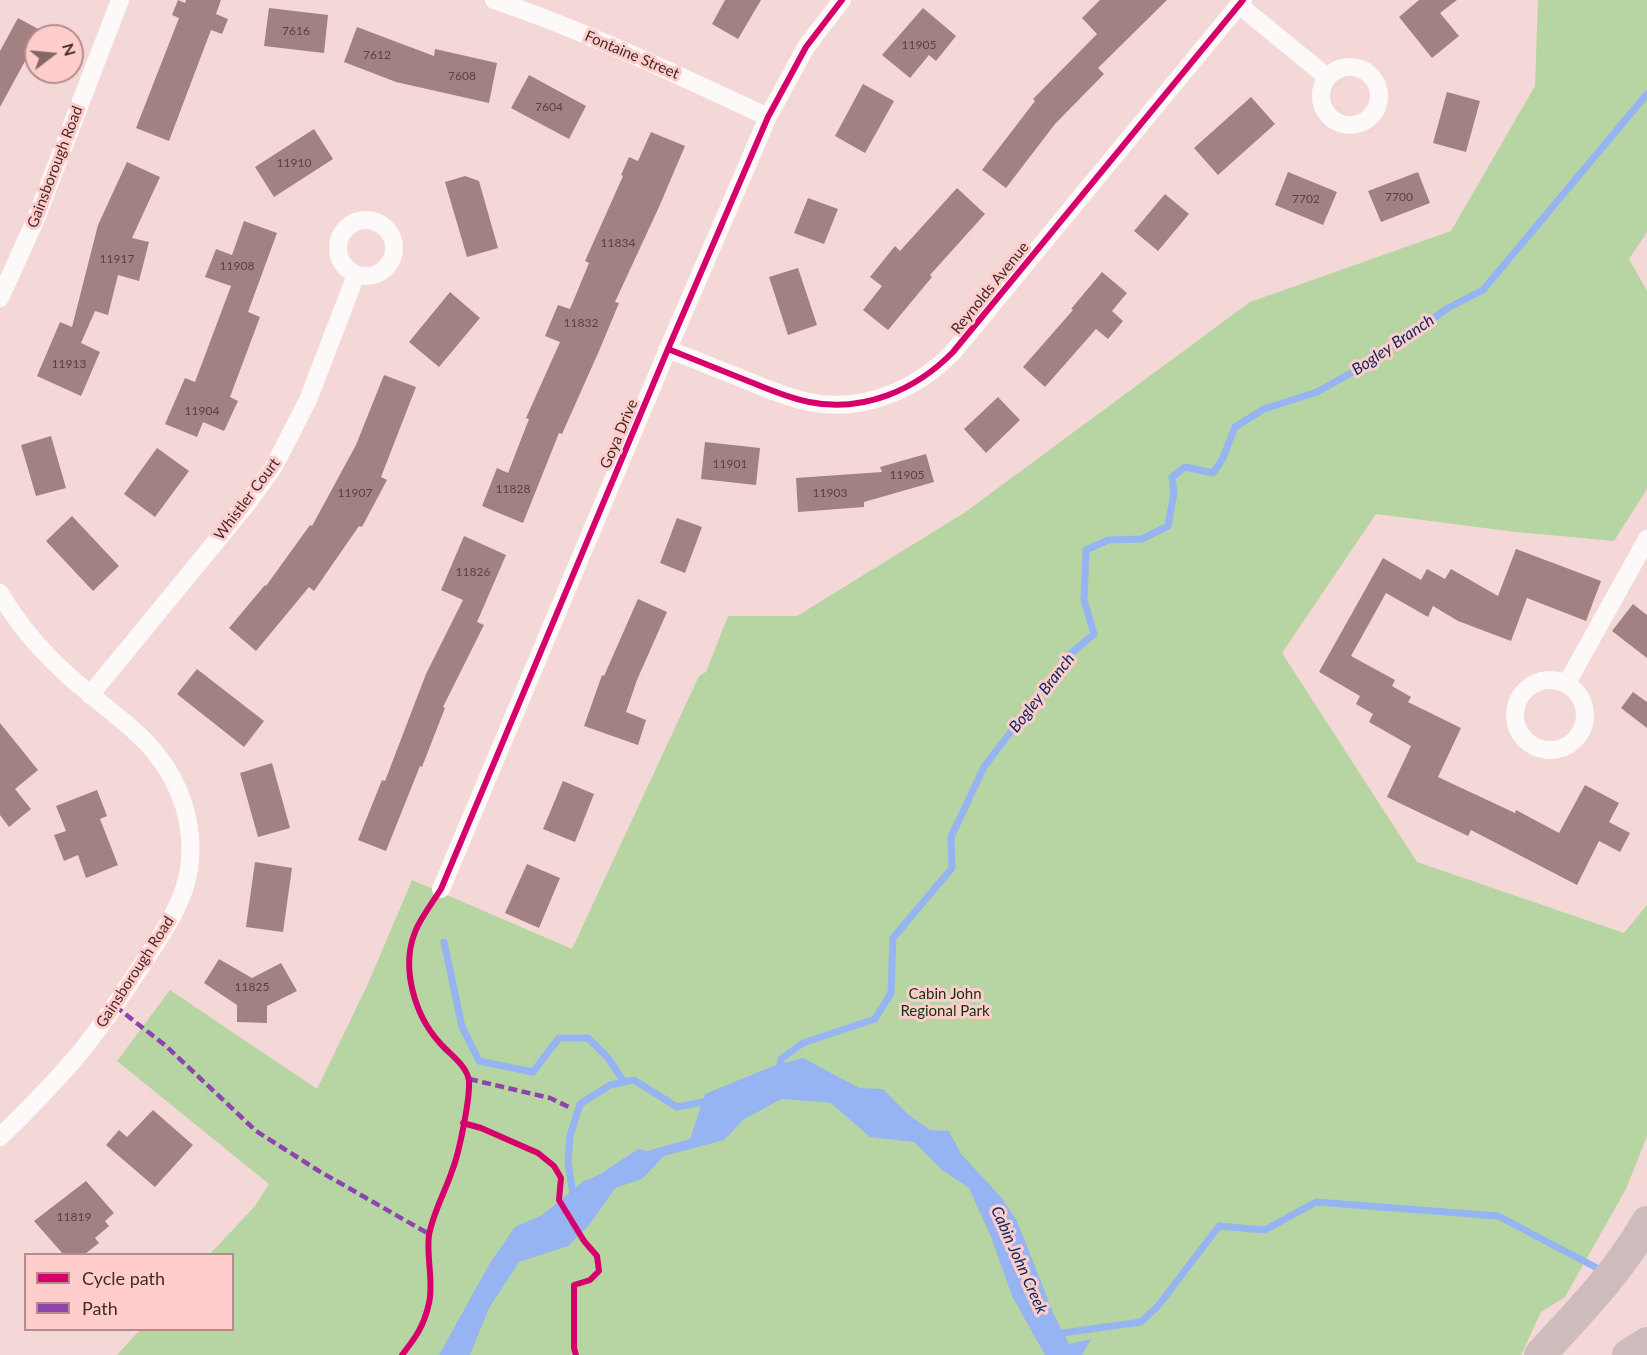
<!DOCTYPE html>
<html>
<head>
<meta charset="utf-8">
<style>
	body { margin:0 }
	#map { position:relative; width:1647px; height:1355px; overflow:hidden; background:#f3d8d7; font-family:Lato,sans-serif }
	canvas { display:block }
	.legend { position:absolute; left:24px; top:1253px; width:210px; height:78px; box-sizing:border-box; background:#fecdcc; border:2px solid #b58c8b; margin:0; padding:8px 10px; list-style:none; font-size:18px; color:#482a29 }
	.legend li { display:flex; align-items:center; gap:12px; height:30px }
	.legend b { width:30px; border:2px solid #b58c8b }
	.north { position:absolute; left:24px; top:24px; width:60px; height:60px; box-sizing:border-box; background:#fecdcc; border:2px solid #b58c8b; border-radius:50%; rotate:74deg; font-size:16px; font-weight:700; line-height:24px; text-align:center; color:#482a29 }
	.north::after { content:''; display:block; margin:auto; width:21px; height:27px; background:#846766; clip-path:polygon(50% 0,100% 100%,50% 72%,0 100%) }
</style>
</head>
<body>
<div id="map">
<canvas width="1647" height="1355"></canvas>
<ul class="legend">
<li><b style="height:8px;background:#d6006c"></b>Cycle path</li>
<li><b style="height:8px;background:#8e44ad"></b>Path</li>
</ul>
<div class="north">N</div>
</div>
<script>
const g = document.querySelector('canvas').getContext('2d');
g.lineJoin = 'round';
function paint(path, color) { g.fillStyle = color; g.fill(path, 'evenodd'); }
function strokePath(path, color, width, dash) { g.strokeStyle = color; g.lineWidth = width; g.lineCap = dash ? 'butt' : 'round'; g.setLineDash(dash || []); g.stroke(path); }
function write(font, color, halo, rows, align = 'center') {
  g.font = font + ' Lato,sans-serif'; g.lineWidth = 6; g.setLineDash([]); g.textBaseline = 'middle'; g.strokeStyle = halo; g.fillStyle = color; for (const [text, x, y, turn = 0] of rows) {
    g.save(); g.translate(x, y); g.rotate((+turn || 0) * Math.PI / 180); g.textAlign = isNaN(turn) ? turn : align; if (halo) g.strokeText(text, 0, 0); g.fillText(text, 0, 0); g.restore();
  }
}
paint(new Path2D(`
	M 1538,0 L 1647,0 L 1647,232 L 1629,259 L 1647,291 L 1647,489 L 1614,541 L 1516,532 L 1376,514 L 1282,653 L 1417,862 L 1624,933 L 1647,905 L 1647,1136 L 1626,1189 L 1565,1297 L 1541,1312 L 1521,1355 L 117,1355 L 140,1330 L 232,1330 L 232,1254 L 210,1254 L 255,1206 L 269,1184 L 117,1061 L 170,990 L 317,1089 L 367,986 L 412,880 L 572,949 L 699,676 L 706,672 L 728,616 L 797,616 L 964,513 L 1250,302 L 1451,231 L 1535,86 Z`), '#b7d4a3');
paint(new Path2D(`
	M 803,1058 L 859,1088 L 883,1089 L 910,1116 L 930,1130 L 949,1131 L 961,1154 L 1001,1197 L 1017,1221 L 1054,1315 L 1069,1344 L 1091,1339 L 1082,1355 L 1045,1355 L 1012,1296 L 991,1237 L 969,1188 L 941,1169 L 914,1142 L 870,1137 L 831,1103 L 782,1099 L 744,1119 L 724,1140 L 664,1156 L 642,1179 L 615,1188 L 590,1224 L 568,1246 L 519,1262 L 489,1308 L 470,1355 L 439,1355 L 490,1263 L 515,1227 L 542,1215 L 584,1181 L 599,1175 L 638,1149 L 647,1151 L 690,1139 L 705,1094 L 776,1065 Z`), '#96b3f2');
strokePath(new Path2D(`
	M 444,942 L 462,1027 L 479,1061 L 533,1072 L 559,1038 L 588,1038 L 608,1058 L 624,1082
	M 779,1073 L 781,1059 L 803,1043 L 875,1019 L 891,993 L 893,938 L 952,868 L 951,837 L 984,767 L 1069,655 L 1094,634 L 1084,600 L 1086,550 L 1108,540 L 1142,539 L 1168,526 L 1174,493 L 1172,477 L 1185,467 L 1213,473 L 1222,460 L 1235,427 L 1264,409 L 1317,392 L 1367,364 L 1448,308 L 1483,290 L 1647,94
	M 574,1200 L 568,1163 L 570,1136 L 580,1104 L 610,1085 L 634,1080 L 677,1107 L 709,1101
	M 1055,1334 L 1141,1322 L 1158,1306 L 1219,1226 L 1265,1230 L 1316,1202 L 1498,1216 L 1597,1268`), '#96b3f2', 7);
paint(new Path2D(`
	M 178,0 L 185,3 L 186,0 L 221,0 L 216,14 L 228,19 L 222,34 L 211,30 L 169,141 L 136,128 L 179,18 L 172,15 Z
	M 725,0 L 761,0 L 738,39 L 712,24 Z
	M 1100,0 L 1167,0 L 1098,68 L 1104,74 L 1055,124 L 1006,188 L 982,170 L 1035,101 L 1033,99 L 1097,34 L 1082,18 Z
	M 1419,0 L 1457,0 L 1440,13 L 1459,36 L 1432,58 L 1399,17 Z
	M 269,8 L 328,15 L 324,53 L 264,46 Z
	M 923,8 L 956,36 L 936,61 L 929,55 L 910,78 L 882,55 Z
	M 18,18 L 42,31 L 39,36 L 36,36 L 36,41 L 0,107 L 0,51 Z
	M 357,27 L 434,56 L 435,49 L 497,63 L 489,103 L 396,82 L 344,62 Z
	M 529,75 L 586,106 L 569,139 L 511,108 Z
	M 863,84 L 894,101 L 865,153 L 835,136 Z
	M 1447,92 L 1480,101 L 1466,152 L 1433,143 Z
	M 1251,97 L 1275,124 L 1218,175 L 1194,148 Z
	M 314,129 L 333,159 L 274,197 L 255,167 Z
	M 651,132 L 685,146 L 659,207 L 615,302 L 619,303 L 599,351 L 562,434 L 559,433 L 523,523 L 482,506 L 497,468 L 508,473 L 529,419 L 526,418 L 560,342 L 545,336 L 558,305 L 570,309 L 589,263 L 585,261 L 623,176 L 621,175 L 629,157 L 638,161 Z
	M 127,162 L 160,177 L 132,238 L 149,242 L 139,281 L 118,275 L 108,315 L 95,311 L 81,343 L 100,352 L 81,396 L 37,376 L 60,322 L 72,327 L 98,225 Z
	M 1288,172 L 1337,192 L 1323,225 L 1275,205 Z
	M 1418,172 L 1430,203 L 1381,222 L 1368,191 Z
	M 465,176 L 479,181 L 498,248 L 467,257 L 445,182 Z
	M 957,188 L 985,214 L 930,275 L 932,277 L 888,330 L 863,310 L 882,286 L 870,277 L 895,246 L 900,251 Z
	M 1165,194 L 1189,214 L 1158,251 L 1134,231 Z
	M 808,198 L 838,209 L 824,244 L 794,233 Z
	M 244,221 L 277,233 L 248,312 L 260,317 L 230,397 L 238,401 L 224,431 L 203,422 L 197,437 L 165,424 L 185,378 L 195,382 L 231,286 L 205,277 L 216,249 L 232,255 Z
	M 798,268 L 817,325 L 788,335 L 769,277 Z
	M 1102,272 L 1127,293 L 1112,311 L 1123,321 L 1108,339 L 1096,329 L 1045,387 L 1023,367 L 1073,310 L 1071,309 Z
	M 450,292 L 480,318 L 439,367 L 409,342 Z
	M 384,375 L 416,387 L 381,477 L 387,480 L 362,527 L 359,526 L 314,591 L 309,587 L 256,651 L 229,628 L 265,585 L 266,586 L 310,525 L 312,526 L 356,445 Z
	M 998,397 L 1020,420 L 986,453 L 964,429 Z
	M 51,436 L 66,488 L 36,496 L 21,445 Z
	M 705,442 L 760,448 L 756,485 L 701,479 Z
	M 157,448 L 189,471 L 155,517 L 124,494 Z
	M 926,454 L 934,482 L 864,502 L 864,507 L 798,512 L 796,478 L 882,472 L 880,467 Z
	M 72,516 L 119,566 L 93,591 L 46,541 Z
	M 677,518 L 702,527 L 685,573 L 660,563 Z
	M 464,536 L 506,555 L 477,622 L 484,625 L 443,707 L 445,708 L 422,767 L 420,766 L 386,851 L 358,840 L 382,780 L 385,781 L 426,674 L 463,600 L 441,590 Z
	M 1516,549 L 1601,581 L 1586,621 L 1527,598 L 1511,641 L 1458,621 L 1433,606 L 1428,617 L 1386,593 L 1351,656 L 1395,680 L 1392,686 L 1411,697 L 1408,702 L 1461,728 L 1438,777 L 1515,813 L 1516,810 L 1559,833 L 1585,785 L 1619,803 L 1609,822 L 1630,833 L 1620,852 L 1599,841 L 1577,885 L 1471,830 L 1468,836 L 1387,797 L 1411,746 L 1369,722 L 1373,714 L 1356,704 L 1360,696 L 1319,672 L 1383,558 L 1421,580 L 1427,569 L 1445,579 L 1451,569 L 1498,596 Z
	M 638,599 L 667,612 L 637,680 L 626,712 L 646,720 L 638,745 L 584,726 L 602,675 L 604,676 Z
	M 1633,604 L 1647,615 L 1647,658 L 1612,631 Z
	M 197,669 L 264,721 L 244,747 L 177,694 Z
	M 1633,692 L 1647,702 L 1647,728 L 1621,708 Z
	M 0,723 L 38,770 L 15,789 L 31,809 L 9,827 L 0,815 Z
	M 272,763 L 290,828 L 258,837 L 240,773 Z
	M 563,781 L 594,794 L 575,842 L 543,829 Z
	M 97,790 L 107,816 L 100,819 L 118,865 L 86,878 L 78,855 L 64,861 L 54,835 L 66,831 L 56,806 Z
	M 255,862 L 292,868 L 283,932 L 246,927 Z
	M 527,864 L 560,878 L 539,928 L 505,913 Z
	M 219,959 L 252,978 L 281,963 L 297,991 L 267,1006 L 267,1023 L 237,1022 L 237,1005 L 204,983 Z
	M 153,1110 L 193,1145 L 155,1187 L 106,1145 L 119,1130 L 127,1137 Z
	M 86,1181 L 114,1213 L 105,1221 L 109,1226 L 95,1238 L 99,1243 L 85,1254 L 63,1254 L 34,1221 Z`), '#a28183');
strokePath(new Path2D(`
	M 494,0 C 588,32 678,75 768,117
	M 1239,5 L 1327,77
	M1321 96a29 29 0 1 1 58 0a29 29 0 1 1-58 0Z
	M338 248a28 28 0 1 1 56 0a28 28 0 1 1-56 0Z
	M 0,298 L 35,221 L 120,0
	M 668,349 C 695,360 721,370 748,381 C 768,389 788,398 809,402 C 863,413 916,390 953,352 L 1243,0
	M 0,593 C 22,632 55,666 90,694 C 112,713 136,729 154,751 C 182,785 195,826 189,869 C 184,903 162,934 144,962 C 121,996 99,1031 72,1062 C 49,1088 25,1113 0,1137
	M1515 715a35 35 0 1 1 70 0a35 35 0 1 1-70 0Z
	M 1567,683 L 1647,539
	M 90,695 L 246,505 L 273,468 L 308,400 L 356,275
	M 441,889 L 668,349 L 768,117 L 806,47 L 842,0`), '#fdf9f9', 18);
strokePath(new Path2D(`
	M 1540,1355 C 1578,1313 1619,1272 1647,1222
	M 1628,1355 L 1647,1343`), '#cebbbb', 32);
strokePath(new Path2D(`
	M 115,1006 L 166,1046 L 256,1131 L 319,1171 L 429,1234
	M 469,1079 L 550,1098 L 571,1108`), '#8e44ad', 4.5, [9, 4.5]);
strokePath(new Path2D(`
	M 668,349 C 695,360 721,370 748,381 C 768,389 788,398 809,402 C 863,413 916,390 953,352 L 1243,0
	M 463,1123 L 481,1128 L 538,1153 L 554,1166 L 561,1178 L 559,1200 L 584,1241 L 597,1256 L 599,1271 L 590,1280 L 574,1285 L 574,1348 L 576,1355
	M 402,1355 C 416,1337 424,1326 429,1303 C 434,1282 426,1257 429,1235 C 433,1213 445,1192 452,1171 C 459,1154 470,1099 469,1081 C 467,1065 449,1054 439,1042 C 414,1014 401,967 415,932 C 421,917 433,902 441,889 L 668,349 L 768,117 L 806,47 L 842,0`), '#d6006c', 6);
write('12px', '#5e4040', null, [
	["7616",296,31],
	["11905",919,45],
	["7612",377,55],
	["7608",462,76],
	["7604",549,107],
	["11910",294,163],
	["7700",1399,197],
	["7702",1306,199],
	["11834",618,243],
	["11917",117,259],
	["11908",237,266],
	["11832",581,323],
	["11913",69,364],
	["11904",202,411],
	["11901",730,464],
	["11905",907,475],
	["11828",513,489],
	["11907",355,493],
	["11903",830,493],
	["11826",473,572],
	["11825",252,987],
	["11819",74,1217]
]);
write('15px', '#482a29', '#fecdcc', [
	["Fontaine Street",632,55,23],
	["Gainsborough Road",55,167,-69],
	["Reynolds Avenue",990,288,-51],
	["Goya Drive",619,434,-67],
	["Whistler Court",247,499,-53],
	["Gainsborough Road",135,972,-57]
]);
write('15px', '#14310e', '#fecdcc', [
	["Cabin John",945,994],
	["Regional Park",945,1011]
]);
write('italic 16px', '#05255b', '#fecdcc', [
	["Bogley Branch",1393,345,-34],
	["Bogley Branch",1042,693,-52],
	["Cabin John Creek",1019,1260,66]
]);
</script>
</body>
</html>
